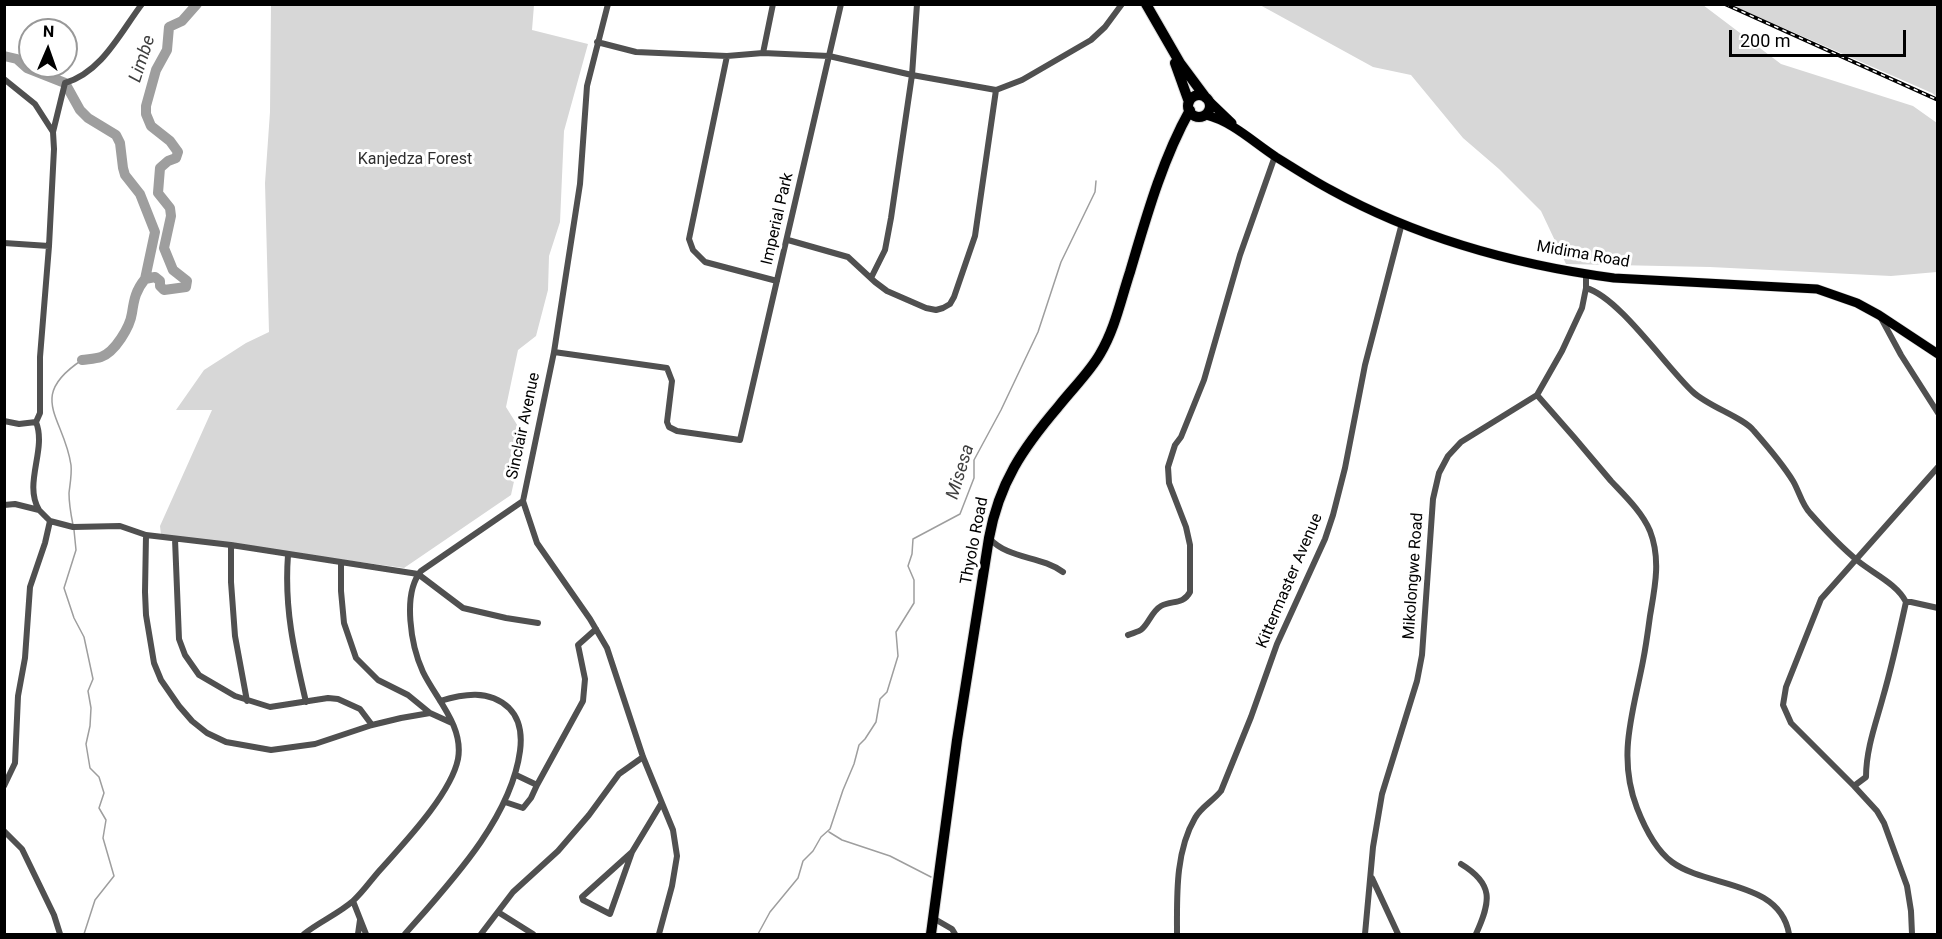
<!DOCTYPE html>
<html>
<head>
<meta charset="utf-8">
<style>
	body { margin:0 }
	#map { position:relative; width:1942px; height:939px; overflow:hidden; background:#fff; font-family:Roboto,sans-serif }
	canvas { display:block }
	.frame { position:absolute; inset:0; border:6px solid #000; pointer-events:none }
	.north { position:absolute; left:18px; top:18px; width:60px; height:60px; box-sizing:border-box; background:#fff; border:2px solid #999; border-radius:50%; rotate:2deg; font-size:16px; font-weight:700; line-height:24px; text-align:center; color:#000 }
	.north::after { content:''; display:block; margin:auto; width:21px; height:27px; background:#000; clip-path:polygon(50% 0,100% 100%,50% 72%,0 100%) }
	.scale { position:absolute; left:1729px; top:30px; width:177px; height:27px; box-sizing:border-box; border:3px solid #000; border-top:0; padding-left:8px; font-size:18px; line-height:21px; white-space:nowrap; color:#000; -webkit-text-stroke:4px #fff; paint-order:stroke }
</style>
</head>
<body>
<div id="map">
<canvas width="1942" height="939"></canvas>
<div class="frame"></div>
<div class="north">N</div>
<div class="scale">200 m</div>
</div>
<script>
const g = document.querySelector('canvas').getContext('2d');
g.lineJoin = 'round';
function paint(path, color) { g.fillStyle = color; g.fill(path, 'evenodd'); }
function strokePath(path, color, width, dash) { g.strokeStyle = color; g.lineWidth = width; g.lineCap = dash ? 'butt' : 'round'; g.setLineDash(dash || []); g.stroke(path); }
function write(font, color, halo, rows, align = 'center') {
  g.font = font + ' Roboto,sans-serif'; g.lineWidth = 6; g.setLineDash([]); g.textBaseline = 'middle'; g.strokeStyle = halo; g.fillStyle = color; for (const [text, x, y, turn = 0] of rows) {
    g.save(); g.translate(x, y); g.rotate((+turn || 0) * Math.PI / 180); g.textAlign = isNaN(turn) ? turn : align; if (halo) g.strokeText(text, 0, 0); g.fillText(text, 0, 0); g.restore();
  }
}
paint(new Path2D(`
	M 271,5 L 534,5 L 532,30 L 588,44 L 564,131 L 560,222 L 549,256 L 548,290 L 536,336 L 518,350 L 506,407 L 524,436 L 511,495 L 404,568 L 161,535 L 160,526 L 212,410 L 176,410 L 204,370 L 246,343 L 269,332 L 265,183 L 270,112 Z
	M 1260,5 L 1703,5 L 1781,64 L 1913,106 L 1937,123 L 1937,272 L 1891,276 L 1710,267 L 1566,264 L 1541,211 L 1499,169 L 1463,138 L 1411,75 L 1373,67 Z
	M 1731,5 L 1937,5 L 1937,97 L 1932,93 Z`), '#d7d7d7');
strokePath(new Path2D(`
	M 73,525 C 71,515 69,504 69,493 C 70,484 72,474 71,465 C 64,417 26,397 82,360
	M 74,530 L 76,550 L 64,588 L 74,618 L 84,637 L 93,679 L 88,691 L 91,708 L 90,726 L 86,744 L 90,768 L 99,777 L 104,793 L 99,808 L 106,820 L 103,838 L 114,876 L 95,900 L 84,934
	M 829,832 L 842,840 L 890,856 L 931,877
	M 758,934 L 770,912 L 798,878 L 803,861 L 813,851 L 821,837 L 830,829 L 843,790 L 854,764 L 859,745 L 865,739 L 876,722 L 880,699 L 887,692 L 898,656 L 896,632 L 914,603 L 914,580 L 908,566 L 912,554 L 913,539 L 960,514 L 974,478 L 974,460 L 1001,410 L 1038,332 L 1061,262 L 1095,192 L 1096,181`), '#9e9e9e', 1.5);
strokePath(new Path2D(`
	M 4,56 L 17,59 L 27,68 L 65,83 L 80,110 L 88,118 L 116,135 L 120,143 L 123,168 L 125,175 L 140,194 L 155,232 L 145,279
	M 82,360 C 88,359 95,359 101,357 C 115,352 130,327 132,313 C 134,299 136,290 145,279 L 155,277 L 160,281 L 160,286 L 164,290 L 186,287 L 187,281 L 173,270 L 164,248 L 171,216 L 170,208 L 158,193 L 160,168 L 168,161 L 176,158 L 178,152 L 170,141 L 151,126 L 146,114 L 146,106 L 156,70 L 167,50 L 169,27 L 182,21 L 197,4`), '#9e9e9e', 10);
const primary = new Path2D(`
	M 1208,100 L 1232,123
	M 1206,115 C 1233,122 1253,142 1276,157 C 1294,168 1312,180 1331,190 C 1418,238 1517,265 1614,278 L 1817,289 L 1857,303 L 1879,315 L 1938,354`);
const trunk = new Path2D(`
	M 1146,4 L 1180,63 L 1206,98
	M 1175,63 L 1189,102
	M1188 106a11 11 0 1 1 22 0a11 11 0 1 1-22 0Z
	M 931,934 L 957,740 L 989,538 C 999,483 1023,448 1058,407 C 1072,389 1089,373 1100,354 C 1115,329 1121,299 1130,272 C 1146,218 1162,160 1190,110`);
strokePath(primary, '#dbdbdb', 10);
strokePath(trunk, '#dbdbdb', 12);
strokePath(new Path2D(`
	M 597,42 L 636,52 L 727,56 L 763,53 L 829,56 L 912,75 L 996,90 L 1022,80 L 1091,40 L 1105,27 L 1122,4
	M 763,53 L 773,4
	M 727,56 L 689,239 L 693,250 L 705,262 L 777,281
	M 4,79 L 35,104 L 53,132 L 54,149 L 49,246 L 40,357 L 40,413 L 36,422 C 47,450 23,483 39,510
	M 53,132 L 65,83 C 102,72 120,33 142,4
	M 788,240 L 848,257 L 875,282 L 887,291 L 926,308 L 936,310 L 943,308 L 950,304 L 954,297 L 975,236 L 996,90
	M 4,243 L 49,246
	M 871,278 L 885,250 L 891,218 L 912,75 L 917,4
	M 1586,288 C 1619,297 1666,367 1693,392 C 1709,407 1743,417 1754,431 C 1768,447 1782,463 1793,481 C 1799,491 1802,505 1810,513 C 1825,530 1841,547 1858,561 C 1874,574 1897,584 1906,602 C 1899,634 1892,666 1883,697 C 1876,723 1866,749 1866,777 L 1854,786
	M 1881,318 L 1901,355 L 1938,413
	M 554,352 L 667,368 L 672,381 L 667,422 L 669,427 L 677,431 L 740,440 L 841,4
	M 1537,395 C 1562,423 1587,452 1611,481 C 1625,496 1642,512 1650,531 C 1661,559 1655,587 1650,616 C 1648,631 1646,646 1643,661 C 1633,713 1617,756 1637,808 C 1644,826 1656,850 1672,862 C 1707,888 1780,880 1789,934
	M 4,421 L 19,424 L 36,422
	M 523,501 L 537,543 L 590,619 L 607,648 L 643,757 L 673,830 L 677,856 L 672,886 L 659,934
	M 4,505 L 15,504 L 39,510 L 50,521 L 73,527 L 120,526 L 146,535 L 231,545 L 418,574 L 463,608 L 506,618 L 538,623
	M 146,535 L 145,592 L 146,615 L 154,663 L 161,680 L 179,706 L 192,721 L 207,733 L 226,742 L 271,750 L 315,744 L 372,725 L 401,718 L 430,713 L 452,723
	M 989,538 C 1009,560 1040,555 1063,572
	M 175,539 L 179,639 L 185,655 L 199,675 L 235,696 L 270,707 L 328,698 L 338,699 L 360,709 L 372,725
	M 231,545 L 231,582 L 235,636 L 247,701
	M 288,555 C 284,608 294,651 306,702
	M 341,562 L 341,591 L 344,623 L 356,658 L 378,680 L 408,695 L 430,713
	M 1906,602 L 1911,602 L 1938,608
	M 1128,635 C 1132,633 1139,632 1142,629 C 1149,623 1152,611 1161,606 C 1172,600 1183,605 1190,592 L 1190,545 L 1186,527 L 1169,483 L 1168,467 L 1175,445 L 1181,437 L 1204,380 L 1240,255 L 1275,156
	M 537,785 L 583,701 L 585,679 L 578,645 L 596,629
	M 4,786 L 15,763 L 18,696 L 25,658 L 30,587 L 45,543 L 50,521
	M 505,802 L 523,808 L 531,798 L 537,785 L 516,775
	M 4,831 L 22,849 L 54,915 L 60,934
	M 632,852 L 610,914 L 583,900 L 582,897 L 632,852 L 661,804
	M 1461,864 C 1494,884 1491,901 1476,934
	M 1372,878 L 1398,934
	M 353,901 L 366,934
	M 498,912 L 533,934
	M 933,918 L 952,929 L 955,934
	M 304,934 C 319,922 338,914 353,901 C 363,892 371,880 380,870 C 404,843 451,794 458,759 C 464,726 436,699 423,672 C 411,646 402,594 421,571 L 523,501 L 554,352 L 580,184 L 587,86 L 608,4
	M 358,934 L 360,920
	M 405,934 C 449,884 511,819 520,751 C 522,736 520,719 509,708 C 489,689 463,694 440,701
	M 481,934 L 513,892 L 558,851 L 589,815 L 619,774 L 643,757
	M 1177,934 C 1177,897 1175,852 1195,818 C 1201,807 1213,801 1221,791 L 1251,717 L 1277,644 L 1325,539 L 1333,515 L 1345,468 L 1365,365 L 1402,223
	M 1365,934 L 1373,847 L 1382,794 L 1417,681 L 1422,655 L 1433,499 L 1439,473 L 1448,456 L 1461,442 L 1537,395 L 1562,351 L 1582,308 L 1586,288 L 1586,274
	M 1912,934 L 1911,911 L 1907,886 L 1884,823 L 1877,811 L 1854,786 L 1791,723 L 1783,705 L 1786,687 L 1821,599 L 1938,467`), '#505050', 6);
strokePath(primary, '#000', 9);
strokePath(trunk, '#000', 10);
const rail = new Path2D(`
	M 1725,4 L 1938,100`);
strokePath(rail, '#000', 4);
strokePath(rail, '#fff', 1.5, [4.5]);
write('16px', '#2e2e2e', '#fff', [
	["Kanjedza Forest",415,160]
]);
write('16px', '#000', '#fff', [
	["Imperial Park",778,219,-77],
	["Midima Road",1583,255,10],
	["Sinclair Avenue",524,426,-78],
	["Thyolo Road",975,541,-79],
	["Mikolongwe Road",1414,576,-86],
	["Kittermaster Avenue",1290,581,-67]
]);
write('italic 18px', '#3f3f3f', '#fff', [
	["Limbe",143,59,-72],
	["Misesa",961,472,-73]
]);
</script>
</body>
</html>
